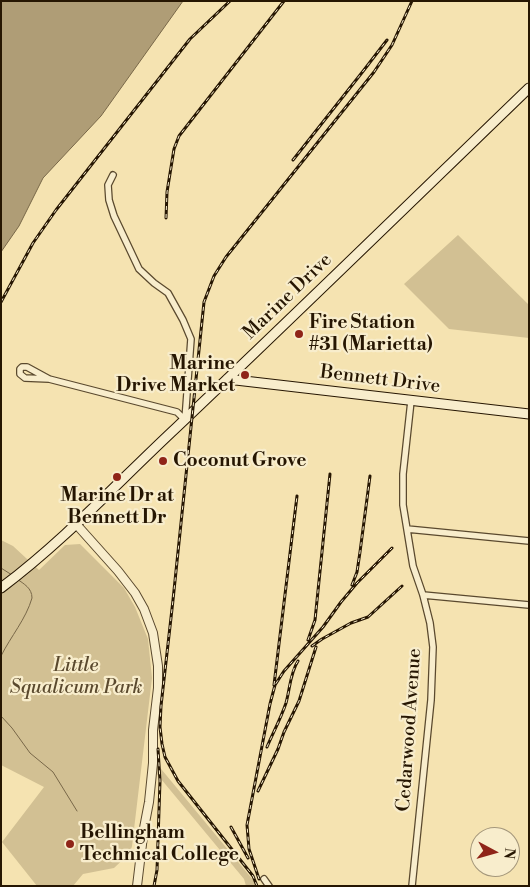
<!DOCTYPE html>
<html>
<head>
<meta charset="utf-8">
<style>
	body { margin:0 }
	#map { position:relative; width:530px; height:887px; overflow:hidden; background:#f5e3b1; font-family:"Libre Bodoni",serif }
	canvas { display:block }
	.frame { position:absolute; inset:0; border:2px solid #261602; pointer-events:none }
	.north { position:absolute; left:470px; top:827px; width:50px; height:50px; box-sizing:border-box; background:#f8edcc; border:1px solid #a4977b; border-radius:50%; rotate:96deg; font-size:14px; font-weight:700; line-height:20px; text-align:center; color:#261602 }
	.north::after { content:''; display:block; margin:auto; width:18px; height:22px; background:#8f2418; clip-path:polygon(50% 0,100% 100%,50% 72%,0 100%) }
</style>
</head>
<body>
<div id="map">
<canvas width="530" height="887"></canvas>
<div class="frame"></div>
<div class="north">N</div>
</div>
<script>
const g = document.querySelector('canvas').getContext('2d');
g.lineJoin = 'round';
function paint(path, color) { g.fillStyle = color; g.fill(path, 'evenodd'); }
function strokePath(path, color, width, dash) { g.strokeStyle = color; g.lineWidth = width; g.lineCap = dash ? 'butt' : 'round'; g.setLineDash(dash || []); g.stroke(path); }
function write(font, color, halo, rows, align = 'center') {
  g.font = font + ' "Libre Bodoni",serif'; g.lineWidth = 4.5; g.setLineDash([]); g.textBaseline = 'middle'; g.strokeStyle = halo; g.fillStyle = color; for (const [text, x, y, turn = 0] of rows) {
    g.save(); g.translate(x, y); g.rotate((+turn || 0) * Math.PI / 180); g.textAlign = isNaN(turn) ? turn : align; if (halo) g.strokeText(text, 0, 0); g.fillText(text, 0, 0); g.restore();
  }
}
paint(new Path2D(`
	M 458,235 L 529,305 L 529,338 L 449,329 L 404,284 Z
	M 1,540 L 13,546 L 39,570 L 65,545 L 80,544 L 124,588 L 135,607 L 148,639 L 152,678 L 132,846 L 130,853 L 114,868 L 83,874 L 73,886 L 37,886 L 2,842 L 44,787 L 1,765 Z
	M 157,764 L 258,886 L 246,886 L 244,879 L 156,773 Z`), '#d2c093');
const water = new Path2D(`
	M 1,1 L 183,1 L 101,116 L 43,178 L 19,226 L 1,252 Z`);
paint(water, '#af9d76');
strokePath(water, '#786748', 1);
strokePath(new Path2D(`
	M 1,568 L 12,575
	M 1,656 C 11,636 26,619 32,598 C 32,588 24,584 17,579
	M 1,716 L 12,728 L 30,753 L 53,772 L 77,811`), '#786748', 1);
const minor = new Path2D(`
	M 113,175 L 108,185 L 109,200 L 114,216 L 139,269 L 154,283 L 168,293 L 183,320 L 191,339 L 185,420
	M 49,379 L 25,378 L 20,374 L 20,369 L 22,367 L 27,367 L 49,379 L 177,412 L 185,420
	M 411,401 L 403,474 L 403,505 L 413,566 L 423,595 L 430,623 L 433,647 L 431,700 L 412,886
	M 407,529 L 529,541
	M 423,595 L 529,605
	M 264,879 L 269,886`);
const tertiary = new Path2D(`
	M 76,524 L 118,571 L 135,593 L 144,609 L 153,633 L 158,666 L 158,688 L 153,730 L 153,763 L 149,802 L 144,828 L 137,886`);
const secondary = new Path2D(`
	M 227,379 L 529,414
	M 1,588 C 65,540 119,481 177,427 C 295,315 412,201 529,88`);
strokePath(minor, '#5a492e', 8);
strokePath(tertiary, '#5a492e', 10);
strokePath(secondary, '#261602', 11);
strokePath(minor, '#f8edcc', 5.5);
strokePath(tertiary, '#f8edcc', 8);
strokePath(secondary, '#f8edcc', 9);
const rail = new Path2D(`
	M 293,160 L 364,70 L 387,40
	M 166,218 L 167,192 L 174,149 L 179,136 L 284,1
	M 1,302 L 33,243 L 56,210 L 190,39 L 230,1
	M 352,585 L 357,572 L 360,552 L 370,476
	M 308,640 L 315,620 L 330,474
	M 312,646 L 322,639 L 351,623 L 368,617 L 402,586
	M 274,685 L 297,496
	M 267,747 C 273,733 281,718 286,703 C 290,689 290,673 298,661
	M 258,791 L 278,749 L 284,732 L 299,701 L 316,647
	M 231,827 L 248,858
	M 259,879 L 249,849 L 247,825 L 270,704 L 275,685 L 284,671 L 323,627 L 341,602 L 357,583 L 392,548
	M 154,886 L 157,870 L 160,781 L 158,749
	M 257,886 L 253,876 L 178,781 L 165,757 L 162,744 L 160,727 L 161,706 L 173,600 L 204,302 L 214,276 L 226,257 L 374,72 L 392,45 L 412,1`);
strokePath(rail, '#261602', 3);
strokePath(rail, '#f8edcc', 1, [4]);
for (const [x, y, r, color] of [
	[299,334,5,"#8f2418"],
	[245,375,5,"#8f2418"],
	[163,461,5,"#8f2418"],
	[117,477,5,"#8f2418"],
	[70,844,5,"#8f2418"]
]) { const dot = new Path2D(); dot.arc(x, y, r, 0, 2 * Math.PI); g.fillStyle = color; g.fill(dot); strokePath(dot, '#f8edcc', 2); }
write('19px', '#261602', '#f8edcc', [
	["Marine Drive",288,297,-44],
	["Bennett Drive",380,380,7],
	["Cedarwood Avenue",410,730,-86]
]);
write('bold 19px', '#261602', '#f8edcc', [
	["Fire Station",309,323],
	["#31 (Marietta)",309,345],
	["Marine",235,364,"right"],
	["Drive Market",235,386,"right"],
	["Coconut Grove",173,461],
	["Marine Dr at",117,496,"center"],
	["Bennett Dr",117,518,"center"],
	["Bellingham",80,833],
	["Technical College",80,855]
], 'left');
write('italic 19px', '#5a492e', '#f8edcc', [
	["Little",76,666],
	["Squalicum Park",76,688]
]);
</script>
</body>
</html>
